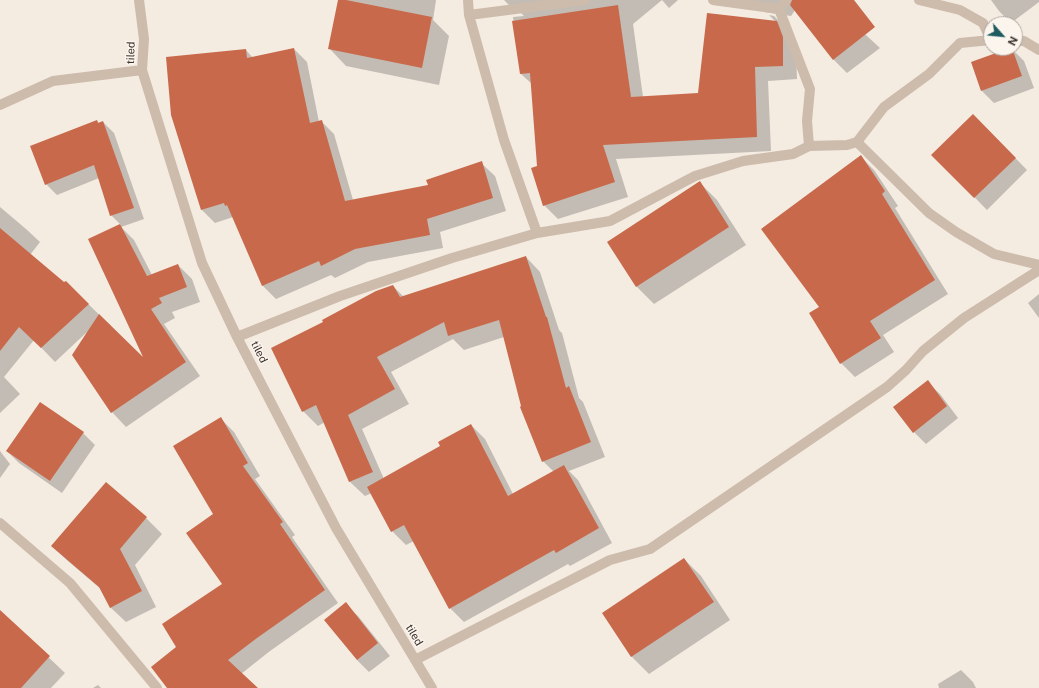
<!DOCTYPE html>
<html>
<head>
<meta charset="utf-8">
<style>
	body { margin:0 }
	#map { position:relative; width:1039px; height:688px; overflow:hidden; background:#f4ebe1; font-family:"Public Sans",sans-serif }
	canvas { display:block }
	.north { position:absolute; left:983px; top:16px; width:40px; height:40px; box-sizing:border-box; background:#fbf5ee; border:1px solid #aea6a0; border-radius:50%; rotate:117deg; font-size:11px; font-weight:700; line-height:16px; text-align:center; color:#3b302b }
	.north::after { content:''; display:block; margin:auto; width:14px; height:18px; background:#1f5a5e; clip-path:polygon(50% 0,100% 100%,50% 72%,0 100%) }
</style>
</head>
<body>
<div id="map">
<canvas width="1039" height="688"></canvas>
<div class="north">N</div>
</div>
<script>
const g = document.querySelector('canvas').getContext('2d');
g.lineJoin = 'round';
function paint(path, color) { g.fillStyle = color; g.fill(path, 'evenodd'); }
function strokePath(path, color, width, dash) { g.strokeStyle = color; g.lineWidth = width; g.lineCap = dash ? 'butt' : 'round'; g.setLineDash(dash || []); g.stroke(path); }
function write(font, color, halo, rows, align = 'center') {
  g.font = font + ' "Public Sans",sans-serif'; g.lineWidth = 3; g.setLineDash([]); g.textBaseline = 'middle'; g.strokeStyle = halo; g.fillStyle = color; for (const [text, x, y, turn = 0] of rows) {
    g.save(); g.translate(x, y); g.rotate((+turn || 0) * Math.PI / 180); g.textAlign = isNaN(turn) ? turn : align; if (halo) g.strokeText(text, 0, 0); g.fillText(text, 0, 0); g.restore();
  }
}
paint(new Path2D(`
	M 339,0 L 436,0 L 433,20 L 449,36 L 439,85 L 346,66 L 329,48 Z
	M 504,0 L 678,0 L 669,8 L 662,0 L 633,24 L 643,97 L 699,94 L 776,22 L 769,15 L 774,16 L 788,30 L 796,52 L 797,79 L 768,81 L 771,151 L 616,159 L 628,197 L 558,219 L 544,205 L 538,167 L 532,84 L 521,74 L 513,17 L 524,16 L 519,11 L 516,12 Z
	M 750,0 L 828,0 L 880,48 L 847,73 L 833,59 L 795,10 L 791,16 L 764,12 Z
	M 991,0 L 1039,0 L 1039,2 L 1011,23 L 999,11 Z
	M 294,49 L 307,62 L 319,122 L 321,121 L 334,134 L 353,200 L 429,186 L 481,163 L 495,176 L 506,211 L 440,232 L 443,248 L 368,262 L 335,278 L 331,275 L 276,299 L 263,286 L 233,217 L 215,223 L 202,210 L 172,115 L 246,50 L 253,58 Z
	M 1012,49 L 1024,61 L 1034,88 L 994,103 L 982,91 Z
	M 973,115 L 1027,170 L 987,210 L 933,155 Z
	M 97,121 L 100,124 L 103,122 L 114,133 L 144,219 L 121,227 L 134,240 L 152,275 L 178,265 L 192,279 L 200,302 L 172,312 L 175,318 L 164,324 L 200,376 L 126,427 L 112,412 L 73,355 L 87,332 L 55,362 L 34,340 L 4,377 L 20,394 L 0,413 L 0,207 L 26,229 L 40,242 L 30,255 L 65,284 L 66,282 L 146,361 L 89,240 L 121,225 L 111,215 L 99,178 L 57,195 L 46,184 Z
	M 861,157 L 874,170 L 898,206 L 895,208 L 948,294 L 883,335 L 894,352 L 855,377 L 841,363 L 821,307 Z
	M 700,183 L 717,200 L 746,245 L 654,304 L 637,287 L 608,242 Z
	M 526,257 L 540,272 L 559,330 L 562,333 L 579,398 L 583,402 L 605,457 L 569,471 L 578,480 L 612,543 L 570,566 L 568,564 L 464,622 L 450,608 L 414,541 L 406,545 L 392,531 L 372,493 L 365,496 L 350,482 L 325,422 L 318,426 L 303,411 L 393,286 L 404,297 ZM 504,337 L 543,461 L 554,472 L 513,494 L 485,439 L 471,425 L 441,447 L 384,479 L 362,429 L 409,404 L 391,372 L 453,339 L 464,350 Z
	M 1039,294 L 1039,318 L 1028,303 Z
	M 927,382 L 940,394 L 958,418 L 926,444 L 914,432 Z
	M 221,419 L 234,432 L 260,476 L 255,479 L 295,535 L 292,537 L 338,603 L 270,651 L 241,674 L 256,688 L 169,688 L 178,647 L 223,584 L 214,514 Z
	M 83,433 L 95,445 L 62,493 L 19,463 L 7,451 Z
	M 0,451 L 10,464 L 0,478 Z
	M 106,483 L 146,518 L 162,534 L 135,565 L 156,607 L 126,622 L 110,607 L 102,590 L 68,561 L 52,546 Z
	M 684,559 L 701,576 L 730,620 L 649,674 L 632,657 L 603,613 Z
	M 345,604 L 358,616 L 390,656 L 369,672 L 357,660 Z
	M 0,611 L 65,673 L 51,688 L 0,688 Z
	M 961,670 L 973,682 L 976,688 L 939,688 L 938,684 Z
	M 98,685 L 101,688 L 93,688 Z`), '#0003');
paint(new Path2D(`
	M 338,0 L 346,0 L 432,17 L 422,68 L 328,49 Z
	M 792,0 L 854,0 L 875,27 L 833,60 L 790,5 Z
	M 618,5 L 631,97 L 698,93 L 707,13 L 777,21 L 783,37 L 783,66 L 755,67 L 757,137 L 603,145 L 615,182 L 543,206 L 531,168 L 537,166 L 530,73 L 520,74 L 512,21 Z
	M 294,48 L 310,123 L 322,120 L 345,201 L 428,185 L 426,180 L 482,161 L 493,198 L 427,219 L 430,235 L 355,249 L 321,266 L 319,261 L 262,286 L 227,205 L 225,206 L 224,203 L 201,210 L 171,115 L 166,57 L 246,49 L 247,58 Z
	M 1010,48 L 1012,48 L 1022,76 L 981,91 L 971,62 Z
	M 973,114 L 1016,158 L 974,198 L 931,155 Z
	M 97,120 L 98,123 L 103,121 L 134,208 L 110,216 L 94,165 L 45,185 L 30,146 Z
	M 861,155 L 885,191 L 882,194 L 935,280 L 870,321 L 881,338 L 840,364 L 809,313 L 819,307 L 761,229 Z
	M 700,181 L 729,227 L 636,287 L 607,242 Z
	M 120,224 L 147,276 L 178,264 L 187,287 L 159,298 L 162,303 L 151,309 L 186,362 L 111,413 L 72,355 L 99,314 L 143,357 L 88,239 Z
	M 0,228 L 64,282 L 66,281 L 89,304 L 41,348 L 19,327 L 0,351 Z
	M 526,256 L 546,317 L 547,317 L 566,388 L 569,386 L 591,442 L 542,462 L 520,407 L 521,406 L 499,320 L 448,336 L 444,322 L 377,357 L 395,389 L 348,415 L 373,472 L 349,482 L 316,405 L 302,412 L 271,348 L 323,322 L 322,320 L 376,291 L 393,285 L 400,297 Z
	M 928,380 L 947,406 L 913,433 L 893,407 Z
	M 40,402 L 84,432 L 50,481 L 6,451 Z
	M 221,417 L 248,463 L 243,466 L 283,522 L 280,524 L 325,590 L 257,638 L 228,660 L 258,688 L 167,688 L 151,667 L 176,647 L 162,624 L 222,584 L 186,533 L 213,514 L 173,446 Z
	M 471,424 L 508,496 L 564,465 L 599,528 L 556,553 L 554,550 L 449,609 L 404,525 L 391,532 L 367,487 L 440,446 L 438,442 Z
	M 106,482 L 147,517 L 120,549 L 142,591 L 110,608 L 99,587 L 51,546 Z
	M 684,558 L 714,602 L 631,657 L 602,613 Z
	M 346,602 L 378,643 L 357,660 L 324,620 Z
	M 0,610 L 50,656 L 21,688 L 0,688 Z`), '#c8694b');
strokePath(new Path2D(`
	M 139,0 L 144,39 L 142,70 L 202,263 L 237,337 L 336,528 L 432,688
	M 468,0 L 469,15 L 504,140 L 537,233
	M 713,0 L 779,9
	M 786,0 L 779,9 L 810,89 L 807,121 L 809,146
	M 469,15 L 585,0
	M 1015,41 L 1024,41 L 1039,50
	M 0,105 L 53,81 L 142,70
	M 857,142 L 929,213 L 956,232 L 994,254 L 1039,265
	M 237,337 L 340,296 L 452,258 L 537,233 L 610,221 L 695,176 L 743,161 L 793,154 L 809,146 L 847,145 L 857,142 L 884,107 L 929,74 L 960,43 L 991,40 L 983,23 L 960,10 L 919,0
	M 0,523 L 70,583 L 157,688
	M 415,660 L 610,560 L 650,549 L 887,387 L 906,370 L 923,351 L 964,318 L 1039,270`), '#cdbbac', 10);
write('11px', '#3b302b', '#fbf5ee', [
	["tiled",131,53,-88],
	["tiled",259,352,63],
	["tiled",414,635,59]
]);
</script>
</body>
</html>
